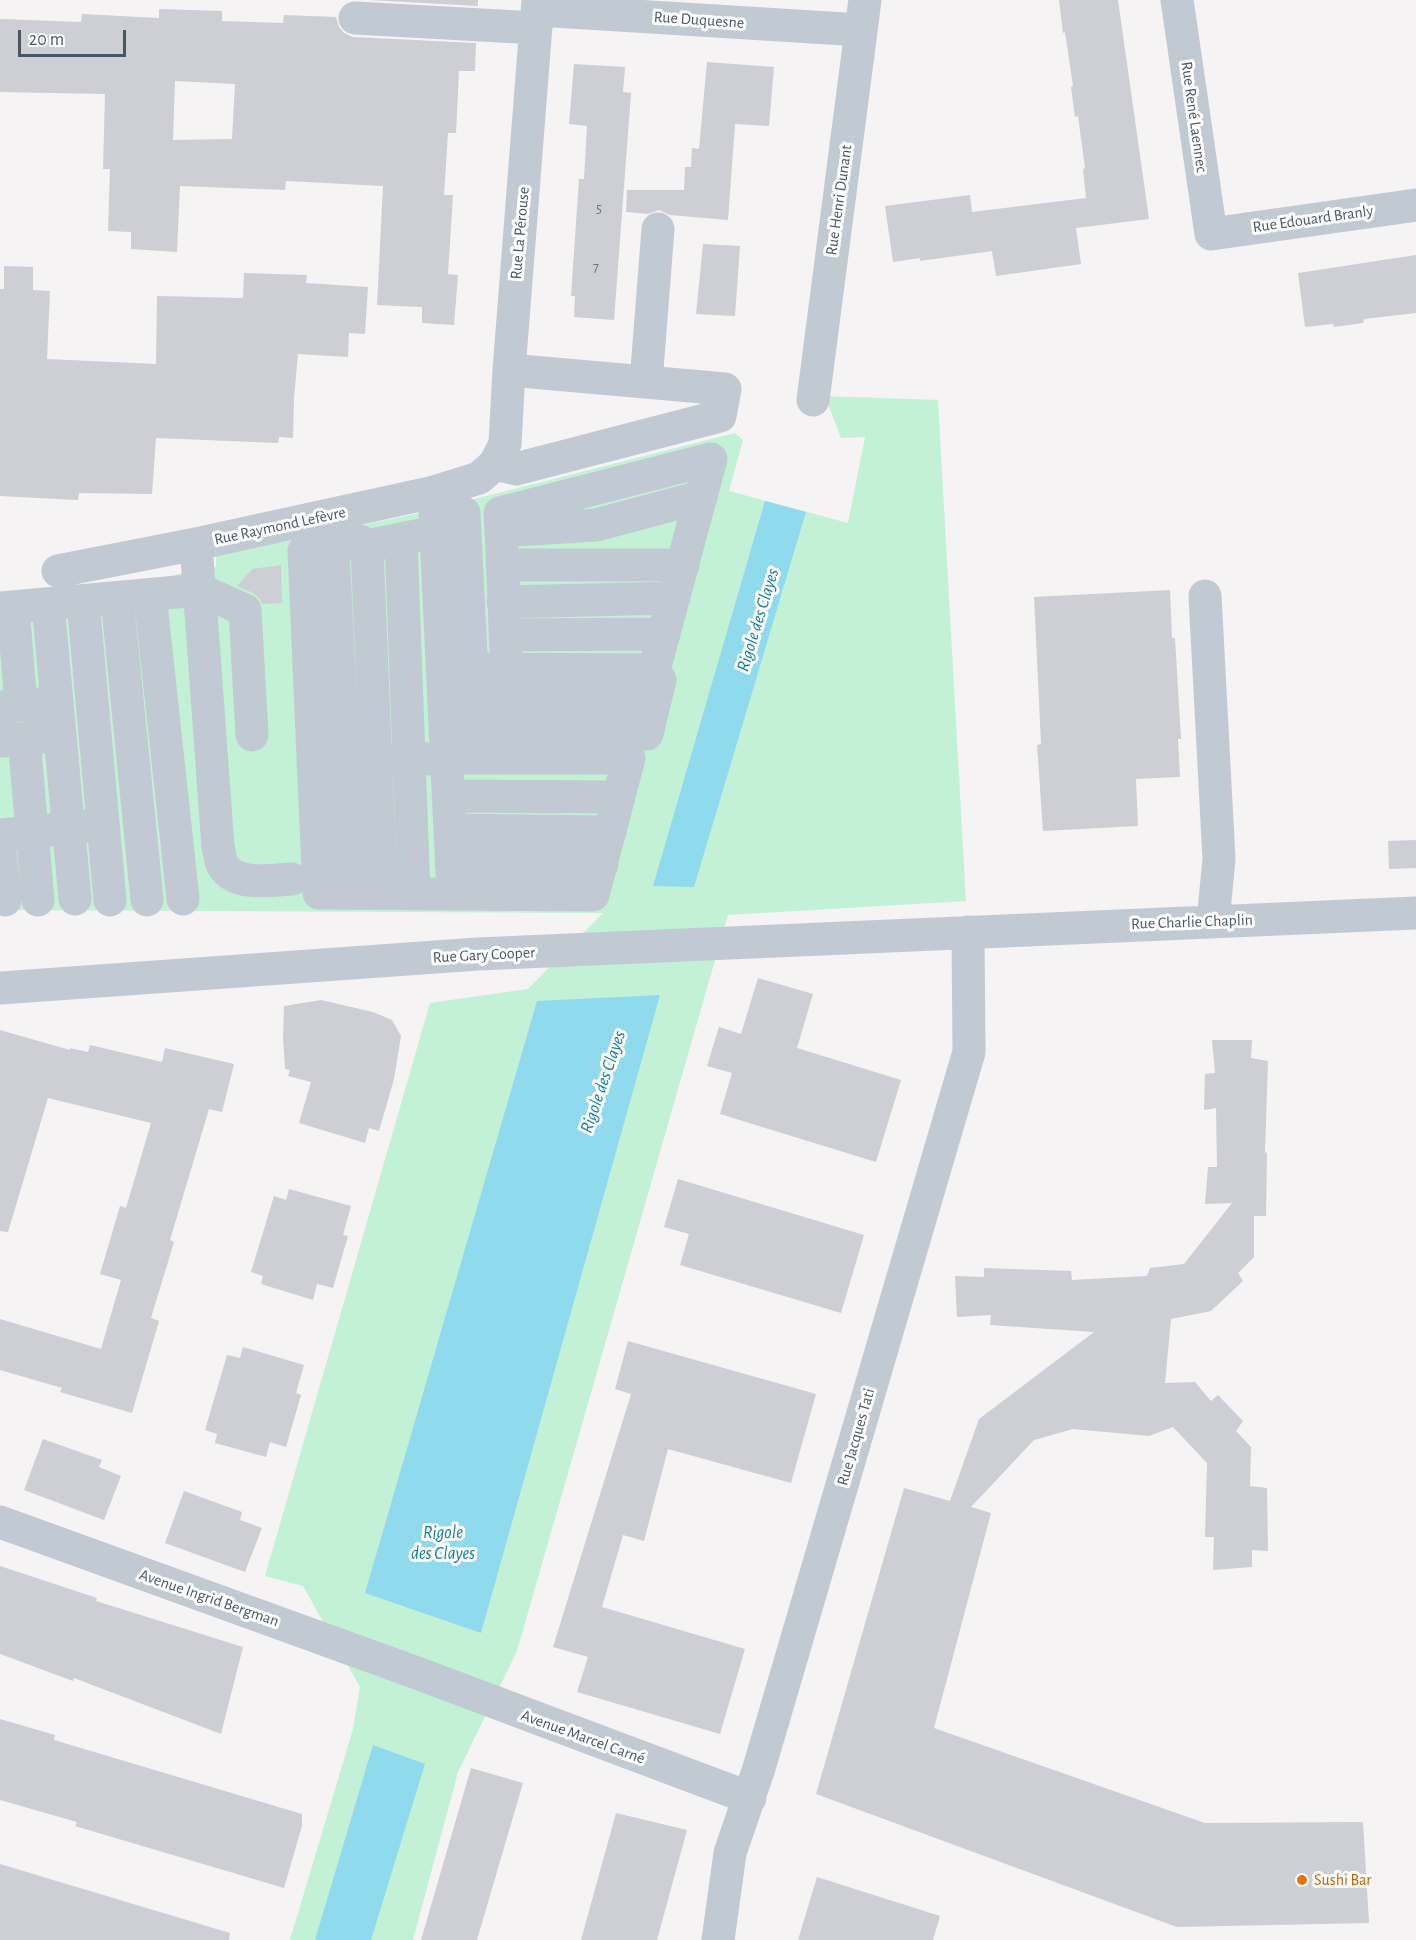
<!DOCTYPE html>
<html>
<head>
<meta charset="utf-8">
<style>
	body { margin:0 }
	#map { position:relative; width:1416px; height:1940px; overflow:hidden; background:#f5f3f3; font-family:"Alegreya Sans",sans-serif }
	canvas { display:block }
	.scale { position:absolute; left:18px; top:30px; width:108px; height:27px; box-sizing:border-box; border:3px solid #4a5661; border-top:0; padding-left:8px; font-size:18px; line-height:21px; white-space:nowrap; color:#4a5661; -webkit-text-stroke:4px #fff; paint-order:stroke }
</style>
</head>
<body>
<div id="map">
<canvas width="1416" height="1940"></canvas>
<div class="scale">20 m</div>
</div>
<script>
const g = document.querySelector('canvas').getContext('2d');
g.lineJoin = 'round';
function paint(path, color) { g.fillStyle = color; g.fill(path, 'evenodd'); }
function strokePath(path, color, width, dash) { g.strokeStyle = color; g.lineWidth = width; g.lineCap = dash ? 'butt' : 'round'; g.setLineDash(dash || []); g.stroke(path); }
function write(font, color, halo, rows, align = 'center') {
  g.font = font + ' "Alegreya Sans",sans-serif'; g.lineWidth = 6; g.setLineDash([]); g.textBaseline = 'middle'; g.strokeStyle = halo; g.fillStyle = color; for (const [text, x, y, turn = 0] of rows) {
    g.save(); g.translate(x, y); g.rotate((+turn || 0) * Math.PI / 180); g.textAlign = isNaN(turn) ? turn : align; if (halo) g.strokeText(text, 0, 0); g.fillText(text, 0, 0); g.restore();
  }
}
paint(new Path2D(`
	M 825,396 L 938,400 L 966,901 L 728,915 L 517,1651 L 458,1772 L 413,1940 L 290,1940 L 353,1729 L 360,1687 L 303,1586 L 265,1576 L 430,1003 L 528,989 L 603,913 L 0,910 L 0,599 L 104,589 L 216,567 L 216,556 L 419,513 L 735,433 L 743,440 L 729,491 L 848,523 L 865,437 L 841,438 Z`), '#c3f1d5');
paint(new Path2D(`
	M 765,501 L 806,512 L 694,887 L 653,886 Z
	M 660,995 L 481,1633 L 365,1593 L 537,1001 Z
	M 373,1745 L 425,1764 L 371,1940 L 315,1940 Z`), '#90daee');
paint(new Path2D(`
	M 369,0 L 478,0 L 478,6 Z
	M 1059,0 L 1118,0 L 1149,219 L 1076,228 L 1081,264 L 996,276 L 992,251 L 920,261 L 920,258 L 893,262 L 885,206 L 970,195 L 972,212 L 1086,198 L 1083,169 L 1085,168 L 1078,116 L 1075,117 L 1071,87 L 1073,86 L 1065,32 L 1063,33 Z
	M 159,9 L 222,11 L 222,21 L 283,23 L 284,15 L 336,17 L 339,27 L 344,33 L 353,37 L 476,43 L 475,71 L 459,71 L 456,133 L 448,133 L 444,195 L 453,195 L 448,274 L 458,275 L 454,325 L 422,323 L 422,307 L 377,305 L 383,186 L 286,181 L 285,190 L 180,186 L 177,252 L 131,249 L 131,232 L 108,231 L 110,169 L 103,169 L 105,94 L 0,92 L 0,19 L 81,22 L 82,14 L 159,18 ZM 175,81 L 235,84 L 232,139 L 173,140 Z
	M 707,62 L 774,67 L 769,126 L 735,124 L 728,220 L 670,215 L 659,210 L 648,214 L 626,212 L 627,190 L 684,190 L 685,167 L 691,167 L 692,148 L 699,149 Z
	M 574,64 L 625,67 L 623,92 L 631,93 L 614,320 L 574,317 L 575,296 L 571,296 L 579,179 L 584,179 L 587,126 L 569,124 Z
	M 703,244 L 740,246 L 735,316 L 696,314 Z
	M 1416,255 L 1416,313 L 1364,319 L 1363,323 L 1334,327 L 1333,324 L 1305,327 L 1298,273 Z
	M 4,266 L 33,267 L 33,290 L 50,291 L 47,359 L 156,364 L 157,296 L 243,298 L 244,273 L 307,275 L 306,283 L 368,287 L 365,334 L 349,333 L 348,357 L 298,354 L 294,398 L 293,438 L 279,437 L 278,443 L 156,438 L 152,494 L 79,493 L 78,500 L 0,496 L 0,289 L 4,289 Z
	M 281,565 L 282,603 L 262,604 L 260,599 L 253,593 L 237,586 L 252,569 Z
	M 1170,590 L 1172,638 L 1175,638 L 1181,739 L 1178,739 L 1180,777 L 1136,779 L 1138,826 L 1043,831 L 1037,745 L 1041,744 L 1034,597 Z
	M 1416,840 L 1416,868 L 1389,869 L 1388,841 Z
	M 758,978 L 813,994 L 797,1048 L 901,1080 L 876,1162 L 720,1114 L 732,1073 L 707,1066 L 719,1027 L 741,1034 Z
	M 321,1000 L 373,1012 L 392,1020 L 401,1036 L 394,1079 L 379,1131 L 369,1128 L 365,1143 L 299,1123 L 311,1082 L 288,1076 L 290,1070 L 285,1069 L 283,1037 L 284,1006 Z
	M 0,1030 L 70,1050 L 70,1048 L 88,1052 L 90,1045 L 162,1062 L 165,1048 L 234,1064 L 222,1112 L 209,1109 L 170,1240 L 174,1242 L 151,1318 L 159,1321 L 132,1413 L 60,1392 L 62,1388 L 0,1370 L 0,1319 L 101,1349 L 121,1280 L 100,1274 L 120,1206 L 126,1208 L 151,1123 L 48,1098 L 8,1232 L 0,1231 Z
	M 1212,1040 L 1252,1040 L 1251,1058 L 1268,1061 L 1265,1152 L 1267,1153 L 1266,1216 L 1254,1216 L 1254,1257 L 1238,1273 L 1243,1281 L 1211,1311 L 1171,1319 L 1165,1383 L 1195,1382 L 1211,1401 L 1218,1395 L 1243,1421 L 1236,1431 L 1251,1447 L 1250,1486 L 1267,1488 L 1268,1551 L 1252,1550 L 1252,1567 L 1213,1570 L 1214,1537 L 1205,1537 L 1207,1463 L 1173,1427 L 1149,1436 L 1073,1429 L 1034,1440 L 971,1507 L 991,1513 L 934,1728 L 1205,1823 L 1363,1822 L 1369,1923 L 1177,1927 L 816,1794 L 904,1488 L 950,1501 L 979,1419 L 1094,1332 L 990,1325 L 991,1315 L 957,1317 L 955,1276 L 984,1277 L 984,1268 L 1071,1271 L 1072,1280 L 1147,1276 L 1150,1268 L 1184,1264 L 1232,1203 L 1205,1204 L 1208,1167 L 1217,1167 L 1216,1108 L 1204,1110 L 1205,1074 L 1215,1073 Z
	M 678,1179 L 864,1235 L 841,1313 L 680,1265 L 689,1234 L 664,1227 Z
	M 289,1189 L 351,1206 L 343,1235 L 348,1236 L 333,1288 L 317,1284 L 313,1300 L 261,1284 L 263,1276 L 251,1272 L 274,1196 L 286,1200 Z
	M 628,1341 L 816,1394 L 791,1483 L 668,1449 L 644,1541 L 623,1535 L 602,1607 L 745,1649 L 720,1734 L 577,1692 L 588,1657 L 553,1647 L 631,1394 L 615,1389 Z
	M 243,1347 L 304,1365 L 296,1393 L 301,1395 L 286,1447 L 270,1442 L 266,1457 L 215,1443 L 217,1434 L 205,1430 L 227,1355 L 240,1358 Z
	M 43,1439 L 102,1460 L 99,1467 L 121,1476 L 104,1520 L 24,1490 Z
	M 184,1491 L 242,1512 L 240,1520 L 262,1528 L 245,1572 L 165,1543 Z
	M 0,1566 L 97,1598 L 96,1601 L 243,1647 L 221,1734 L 74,1678 L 73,1681 L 0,1654 Z
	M 0,1719 L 55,1735 L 54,1740 L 302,1814 L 302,1826 L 284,1888 L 75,1826 L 77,1822 L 0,1800 Z
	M 471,1768 L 523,1783 L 477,1940 L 421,1940 Z
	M 616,1813 L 687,1830 L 657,1940 L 581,1940 Z
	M 0,1864 L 230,1933 L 229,1940 L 0,1940 Z
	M 817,1877 L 940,1916 L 933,1940 L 798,1940 Z`), '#cdcfd5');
strokePath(new Path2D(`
	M 1177,0 L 1211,234 L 1416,205
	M 538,10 L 861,30
	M 355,18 L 536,28
	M 646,382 L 658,229
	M 813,400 L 865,0
	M 495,464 L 516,469 L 720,416 L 725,389 L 509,370
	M 434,492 L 453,894
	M 464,513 L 475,733
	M 501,531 L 596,525 L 701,497
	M 196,544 L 218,847 C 220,853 220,861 223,866 C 237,887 271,880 292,879
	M 333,545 L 349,893
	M 367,546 L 381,893
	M 502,565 L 683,565
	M 58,571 L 196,544 L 434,492 L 479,478 L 495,464 L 505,444 L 509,370 L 538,0
	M 150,595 L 183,899
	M 1205,596 L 1219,859 L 1213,921
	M 117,598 L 147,900
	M 83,601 L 110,900
	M 503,602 L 674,598
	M 48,604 L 75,899
	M 13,607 L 21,705
	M 0,608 L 200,590 L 245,610 L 252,735
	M 505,635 L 664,634
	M 442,669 L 654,670 L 711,459 L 500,513 C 504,586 506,660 509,733
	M 485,701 L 654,703
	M 0,707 L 39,704 L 43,737 L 1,741 L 0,727
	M 445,733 L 647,734 L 660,680 L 654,670
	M 24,739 L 38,900
	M 313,765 L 446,758 L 629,758 L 593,895 L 319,893 L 304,551 L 360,541 L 367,546 L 401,539
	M 448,796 L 619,797
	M 450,830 L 610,832
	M 0,835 L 89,826
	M 0,852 L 5,900
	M 451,863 L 602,864
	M 414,894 L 401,539 L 421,535
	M 0,988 L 478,954 L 1416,913
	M 0,1522 L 417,1673 L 750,1798
	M 718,1940 L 730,1853 L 759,1768 L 969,1052 L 968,932`), '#c1cad2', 33);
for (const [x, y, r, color] of [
	[1302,1880,6,"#e8710a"]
]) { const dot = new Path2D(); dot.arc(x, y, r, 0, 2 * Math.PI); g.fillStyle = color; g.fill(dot); strokePath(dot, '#fff', 2); }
write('14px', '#6b747e', null, [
	["5",599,209],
	["7",596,267]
]);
write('16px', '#4a5661', '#fff', [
	["Rue Duquesne",699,20,4],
	["Rue René Laennec",1194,117,82],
	["Rue Henri Dunant",839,200,-82],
	["Rue Edouard Branly",1313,219,-8],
	["Rue La Pérouse",520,233,-85],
	["Rue Raymond Lefèvre",280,526,-12],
	["Rue Charlie Chaplin",1192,922,-2],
	["Rue Gary Cooper",484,955,-3],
	["Rue Jacques Tati",856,1437,-74],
	["Avenue Ingrid Bergman",209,1598,19],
	["Avenue Marcel Carné",583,1737,20]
]);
write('16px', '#c56008', '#fff', [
	["Sushi Bar",1314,1880]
], 'left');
write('italic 18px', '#0c7c9b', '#fff', [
	["Rigole des Clayes",758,620,-73],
	["Rigole des Clayes",603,1082,-71],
	["Rigole",443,1533],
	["des Clayes",443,1554]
]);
</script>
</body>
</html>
